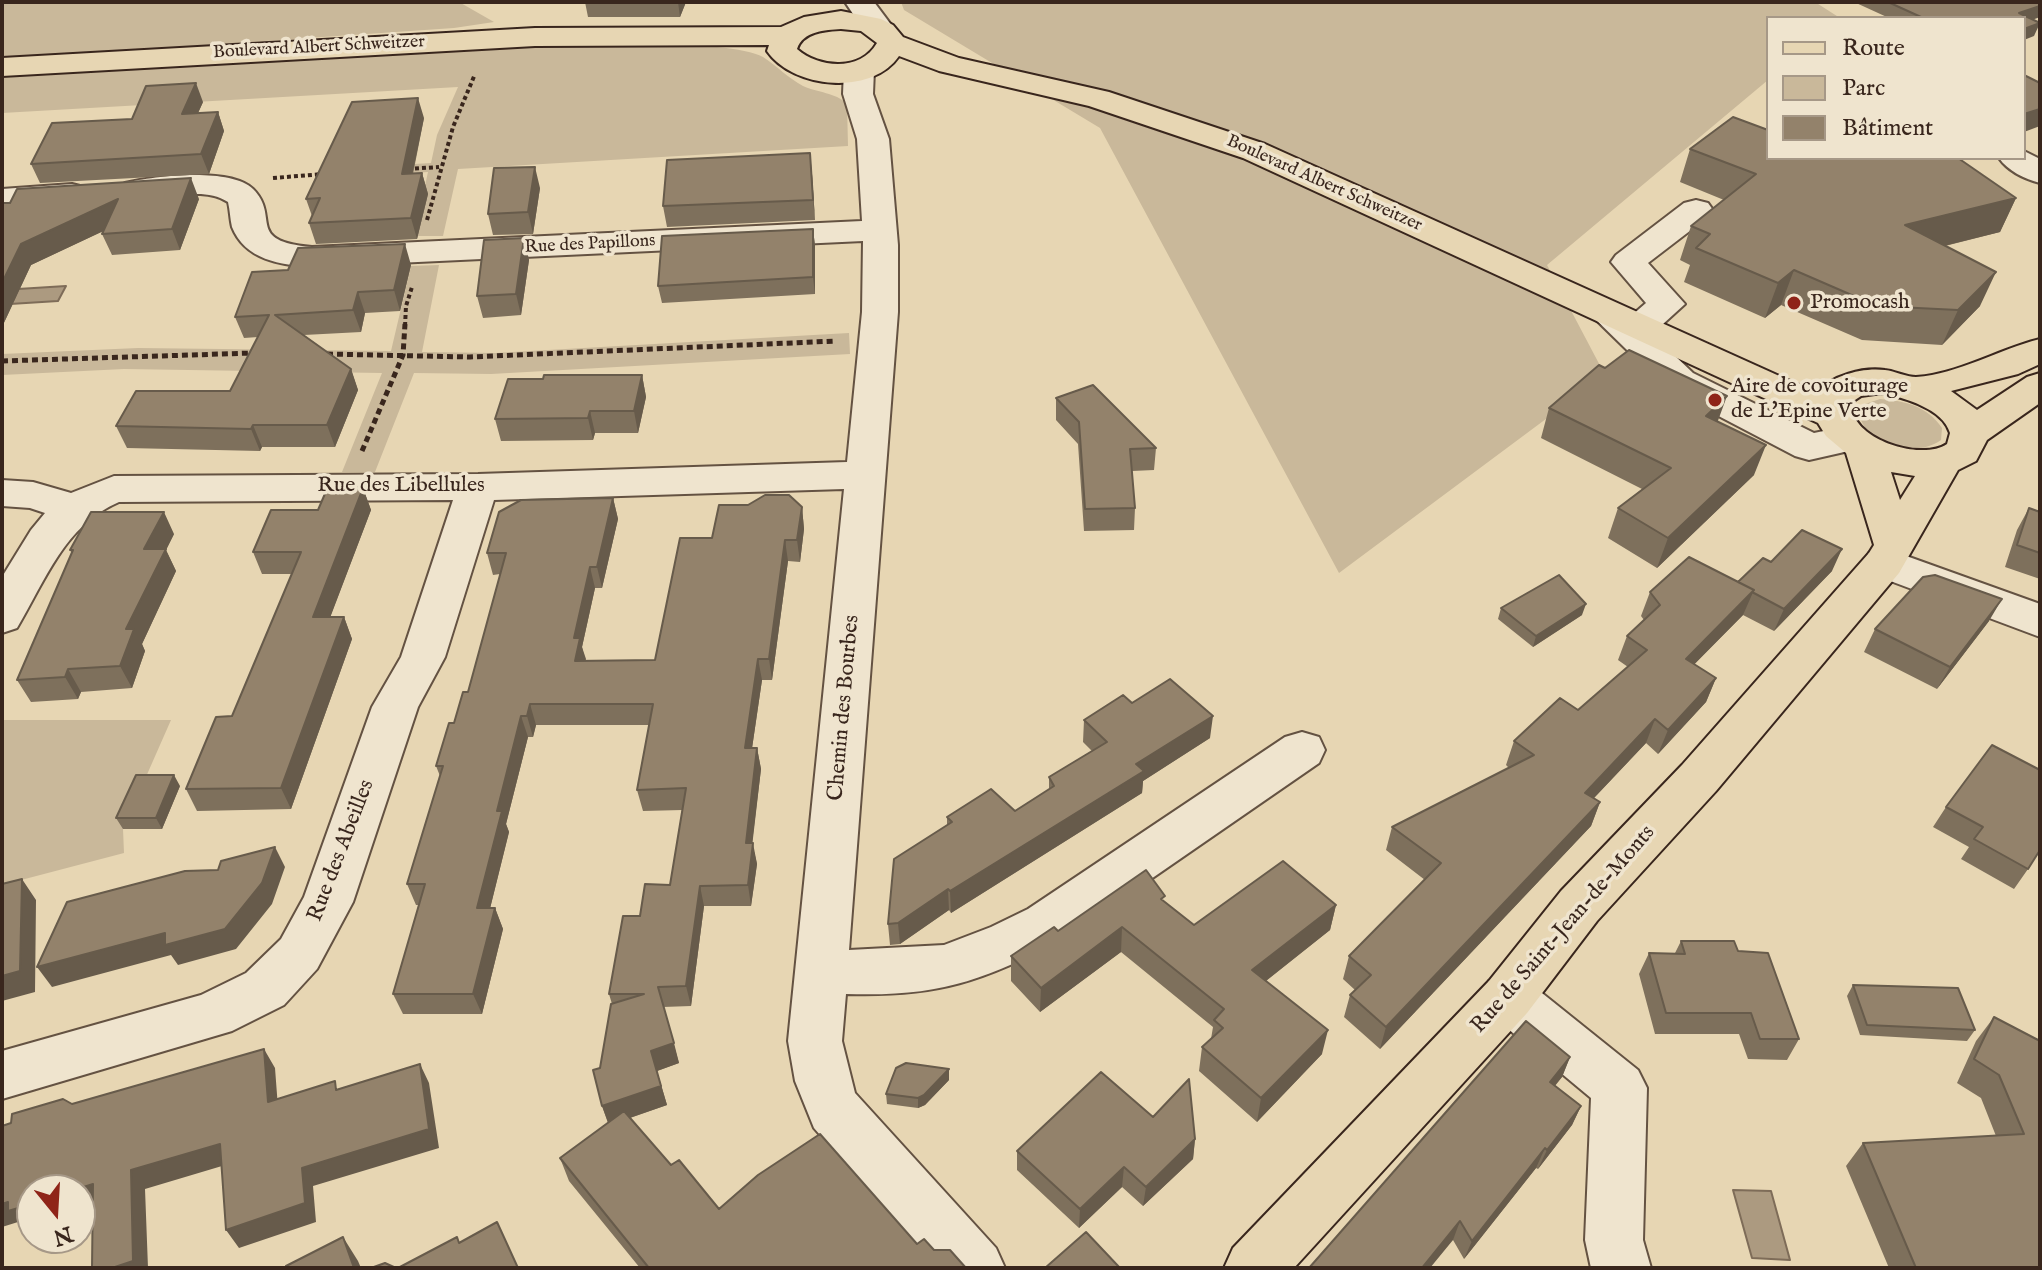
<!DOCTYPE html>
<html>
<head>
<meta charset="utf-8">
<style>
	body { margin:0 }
	#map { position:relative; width:2042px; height:1270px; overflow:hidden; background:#e7d6b3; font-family:"IM FELL English",serif }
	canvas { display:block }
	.frame { position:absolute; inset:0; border:4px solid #39261d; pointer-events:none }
	.legend { position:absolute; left:1766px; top:16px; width:260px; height:144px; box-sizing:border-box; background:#efe4ce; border:2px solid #a69887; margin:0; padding:10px 14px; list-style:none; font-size:24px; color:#39261d }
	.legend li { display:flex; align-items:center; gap:16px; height:40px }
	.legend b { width:40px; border:2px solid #a69887 }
	.north { position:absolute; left:16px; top:1174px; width:80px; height:80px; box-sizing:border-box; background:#efe4ce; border:2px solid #a69887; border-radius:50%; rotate:162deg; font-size:22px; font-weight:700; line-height:32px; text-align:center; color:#39261d }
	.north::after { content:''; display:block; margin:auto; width:28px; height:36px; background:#8f2418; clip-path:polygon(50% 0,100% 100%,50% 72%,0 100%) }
</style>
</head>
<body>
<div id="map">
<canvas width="2042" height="1270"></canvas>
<div class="frame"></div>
<ul class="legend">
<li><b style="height:10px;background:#e7d6b3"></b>Route</li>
<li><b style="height:22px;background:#c9b89a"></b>Parc</li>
<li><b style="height:22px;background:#93826b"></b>Bâtiment</li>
</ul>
<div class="north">N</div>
</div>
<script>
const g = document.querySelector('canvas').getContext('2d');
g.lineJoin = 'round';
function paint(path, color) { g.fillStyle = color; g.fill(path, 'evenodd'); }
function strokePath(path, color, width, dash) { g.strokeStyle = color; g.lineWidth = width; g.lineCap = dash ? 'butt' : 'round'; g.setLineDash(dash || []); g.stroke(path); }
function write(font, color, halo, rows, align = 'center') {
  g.font = font + ' "IM FELL English",serif'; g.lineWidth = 7; g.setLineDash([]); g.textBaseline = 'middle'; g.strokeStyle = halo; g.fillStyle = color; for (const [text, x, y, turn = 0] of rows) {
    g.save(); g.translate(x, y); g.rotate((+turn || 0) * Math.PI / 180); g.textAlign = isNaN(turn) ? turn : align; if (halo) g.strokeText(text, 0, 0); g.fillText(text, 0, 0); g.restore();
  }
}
paint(new Path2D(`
	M 2,2 L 459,2 L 494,22 L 454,28 L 2,59 Z
	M 901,2 L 1815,2 L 1840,18 L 1768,18 L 1768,80 L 1547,265 L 1605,375 L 1339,573 L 1100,128 L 904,10 Z
	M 556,46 C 598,46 732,39 763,57 C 777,66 788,78 803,86 C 818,93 835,92 847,104 L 848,146 L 458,169 L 443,236 L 414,236 L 428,172 L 344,177 L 347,168 L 431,163 L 437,135 L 458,87 L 2,113 L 2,76 Z
	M 439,265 L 422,352 L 495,353 L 849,333 L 850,354 L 491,374 L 414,373 L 375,472 L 342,472 L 382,373 L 124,369 L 2,375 L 2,354 L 138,348 L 391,351 L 411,266 Z
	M 1880,399 C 1906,401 1927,406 1942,428 L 1941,440 C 1914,459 1867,447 1859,414 L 1865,404 Z
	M 2,720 L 171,720 L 123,829 L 124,853 L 2,885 Z`), '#c9b89a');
const water = new Path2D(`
	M 66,286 L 58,301 L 10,304 L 18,289 Z
	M 1733,1190 L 1771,1191 L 1790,1260 L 1752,1258 Z`);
paint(water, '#ac9a80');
strokePath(water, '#7e6c58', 2);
const minor = new Path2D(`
	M 845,2 L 874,2 L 892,26 L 887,32 C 864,38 857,19 845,2 Z
	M 859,61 L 870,64 L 874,70 L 873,94 L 889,139 L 898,245 L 898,312 L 849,950 L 944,945 L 991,927 L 1028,909 L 1285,737 L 1302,732 L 1319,737 L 1325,750 L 1319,763 L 1064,939 C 982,981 940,997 846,994 L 842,1041 L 855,1093 L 996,1248 L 1005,1268 L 936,1268 L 814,1128 L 795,1081 L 788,1041 L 844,489 L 494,500 L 445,657 L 418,707 L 353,902 L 317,969 L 284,1005 L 232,1031 L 2,1099 L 2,1051 L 201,995 L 246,973 L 281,939 L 304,897 L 372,707 L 401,657 L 453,500 L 119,502 C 64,526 46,579 17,628 L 2,633 L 2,577 L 31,530 L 45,513 L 30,508 L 2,506 L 2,480 L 33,482 L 71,493 L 114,476 L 478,474 L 847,462 L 862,312 L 863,241 L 312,267 C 281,265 245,260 232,227 C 230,219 230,210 228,202 C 199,183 157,205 125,197 L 120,190 L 125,183 C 154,176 230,167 253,189 C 281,217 244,241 312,247 L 862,221 L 857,139 L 843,94 L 844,70 L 848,64 Z
	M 2024,151 L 2040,159 L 2040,183 C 2025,179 2008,171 1999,158 L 2024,158 Z
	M 72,184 L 84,187 L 89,194 L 84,201 L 2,209 L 2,189 Z
	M 1696,200 L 1708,203 L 1713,210 L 1708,217 L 1648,263 L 1685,304 L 1652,334 L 1693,373 L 1814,433 L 1848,426 L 1862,430 L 1868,439 L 1862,448 L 1809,460 L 1795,456 L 1667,389 L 1586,310 L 1591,302 C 1610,298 1617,303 1631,316 L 1646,303 L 1611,262 L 1616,255 L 1684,203 Z
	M 1884,548 L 2040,604 L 2040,637 L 1869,573 L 1863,563 L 1869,553 Z
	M 1508,974 L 1527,981 L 1638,1070 L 1647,1088 L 1643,1240 L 1651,1268 L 1591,1268 L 1585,1240 L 1591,1098 L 1489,1013 L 1482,997 L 1489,981 Z`);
const major = new Path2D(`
	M 841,11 L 881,19 L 893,25 L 903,37 L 959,58 L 1109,92 L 1265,144 L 1817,393 C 1831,375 1864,367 1885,370 C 1895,371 1906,377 1916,377 C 1959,374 1999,349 2040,339 L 2040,364 L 2018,374 L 1951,391 L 1977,410 L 2027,377 L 2040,373 L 2040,403 L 1987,440 L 1976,461 L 1958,470 L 1899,573 L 1716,791 L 1597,921 L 1527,1013 L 1294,1268 L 1224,1268 L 1233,1248 L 1489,981 L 1561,891 L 1682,765 L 1869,553 L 1874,545 L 1846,453 L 1826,436 L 1818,423 L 1243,158 L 1089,106 L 939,71 L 899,56 C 872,96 793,89 767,51 L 769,45 L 535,46 L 2,76 L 2,58 L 535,28 L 781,27 L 804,17 ZM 841,29 L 861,31 L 877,43 C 861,71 820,69 797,49 C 803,31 825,30 841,29 ZM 1882,393 C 1905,398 1943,409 1950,433 L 1947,444 C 1921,462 1847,438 1852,402 L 1861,396 ZM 1891,472 L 1915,476 L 1900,500 Z`);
strokePath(minor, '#645242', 4);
strokePath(major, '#39261d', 4);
strokePath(new Path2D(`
	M 408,169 L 439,167
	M 273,178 L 323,174
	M 427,220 L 453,127 L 475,74
	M 405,326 L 406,306 L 412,287`), '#39261d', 4, [4, 3]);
strokePath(new Path2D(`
	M 327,354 L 470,357 L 836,341
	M 2,361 L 253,353
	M 362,451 L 403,355 L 405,324`), '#39261d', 5, [6, 4]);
paint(minor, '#efe4ce');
paint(major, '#e7d6b3');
paint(new Path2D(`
	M 585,2 L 686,2 L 680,17 L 588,17 Z
	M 1854,2 L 2040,2 L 2033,19 L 2034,36 L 2024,18 L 1889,18 Z
	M 203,102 L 198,113 L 218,112 L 224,131 L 209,174 L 40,183 L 31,164 L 132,119 Z
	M 424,118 L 413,174 L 422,173 L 428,194 L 417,239 L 316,244 L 309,223 L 312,216 L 306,199 Z
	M 1690,149 L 1768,158 L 2016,198 L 2000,232 L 1945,246 L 1980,306 L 1942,345 L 1862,340 L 1781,305 L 1765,318 L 1684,282 L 1690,265 L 1680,260 L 1691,226 L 1724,200 L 1680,182 Z
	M 812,174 L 815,220 L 667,227 L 663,206 Z
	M 540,188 L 533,234 L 493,235 L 488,214 Z
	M 199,199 L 180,250 L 112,255 L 102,234 L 103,231 L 31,265 L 2,327 L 2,203 Z
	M 813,229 L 815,246 L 815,294 L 662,303 L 658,286 Z
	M 524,238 L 529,260 L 521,315 L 483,318 L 477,296 Z
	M 411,265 L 400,311 L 365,313 L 361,332 L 304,335 L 351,369 L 358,390 L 335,447 L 262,447 L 260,451 L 127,448 L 116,426 L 230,391 L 258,337 L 244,338 L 235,317 Z
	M 642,375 L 646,397 L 638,433 L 595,433 L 593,440 L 501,441 L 495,419 L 543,379 Z
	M 1056,398 L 1156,448 L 1154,470 L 1132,471 L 1135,508 L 1134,530 L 1084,531 L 1078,444 L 1056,420 Z
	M 1549,408 L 1718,422 L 1754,475 L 1657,568 L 1608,538 L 1618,508 L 1642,489 L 1541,438 Z
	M 363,488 L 371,510 L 330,617 L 344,617 L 352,639 L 291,809 L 197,811 L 186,789 L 232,716 L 292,574 L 262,574 L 253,552 L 318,510 Z
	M 613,498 L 618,519 L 602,588 L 595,588 L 582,647 L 585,661 L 655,660 L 712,538 L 802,507 L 804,529 L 800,562 L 788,561 L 772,680 L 762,680 L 752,748 L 757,748 L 761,769 L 752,843 L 757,864 L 751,906 L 704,906 L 691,1006 L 663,1007 L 679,1063 L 657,1071 L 667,1105 L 630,1118 L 671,1165 L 719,1209 L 917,1244 L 934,1250 L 966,1268 L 640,1268 L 569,1181 L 560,1158 L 608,1123 L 602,1106 L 600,1068 L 612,1004 L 609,994 L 640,916 L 670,885 L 682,810 L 643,811 L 637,790 L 649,725 L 536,725 L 533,737 L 528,737 L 506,824 L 509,832 L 490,908 L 495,908 L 503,929 L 482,1014 L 403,1014 L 393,994 L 419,905 L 416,905 L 407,884 L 440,776 L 436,766 L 468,692 L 500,574 L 493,575 L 487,553 Z
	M 2029,508 L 2040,512 L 2040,579 L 2005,567 L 2017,530 Z
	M 174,534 L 166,550 L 176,571 L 142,644 L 145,651 L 132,688 L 81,692 L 78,699 L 31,702 L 17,680 L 72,554 L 70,550 Z
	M 1771,562 L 1832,571 L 1774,631 L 1743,615 L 1694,664 L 1716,678 L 1706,702 L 1658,754 L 1646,743 L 1594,798 L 1600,802 L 1591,826 L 1380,1049 L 1344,1017 L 1350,995 L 1355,990 L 1343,979 L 1349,956 L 1425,880 L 1386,850 L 1392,827 L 1509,768 L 1506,765 L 1514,741 L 1578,710 L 1628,667 L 1618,660 L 1627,636 L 1644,620 L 1641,616 L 1650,592 L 1738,582 Z
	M 1501,608 L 1582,615 L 1533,647 L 1498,619 Z
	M 1989,621 L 1937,689 L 1864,652 L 1875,629 Z
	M 1132,703 L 1210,738 L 1143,781 L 1142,793 L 951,913 L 949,910 L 900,944 L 890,945 L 888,924 L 947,825 L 947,817 L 1015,811 L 1049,790 L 1049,777 L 1092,751 L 1083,742 L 1084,720 Z
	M 2040,770 L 2028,869 L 2014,889 L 1961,859 L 1969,847 L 1933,827 L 1946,807 Z
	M 180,786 L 162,829 L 123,829 L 116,818 Z
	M 1164,901 L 1194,925 L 1336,905 L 1330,930 L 1266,981 L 1322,1054 L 1257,1122 L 1199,1071 L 1202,1047 L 1211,1039 L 1213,1027 L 1121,952 L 1040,1012 L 1011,981 L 1011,956 L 1058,931 Z
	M 1681,941 L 1738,951 L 1799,1039 L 1787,1060 L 1748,1059 L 1739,1034 L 1655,1034 L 1639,974 L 1649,953 L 1675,953 Z
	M 1853,985 L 1975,1030 L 1967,1041 L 1860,1035 L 1847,996 Z
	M 1994,1017 L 2040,1041 L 2040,1268 L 1889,1268 L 1846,1166 L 1863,1143 L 1996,1136 L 1981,1098 L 1957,1083 L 1976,1041 Z
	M 1570,1057 L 1562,1077 L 1555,1086 L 1581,1106 L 1572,1125 L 1538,1169 L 1536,1168 L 1464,1259 L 1453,1240 L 1309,1268 Z
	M 949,1080 L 925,1105 L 918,1108 L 887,1104 L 886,1094 Z
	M 1153,1117 L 1195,1139 L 1193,1159 L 1143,1206 L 1122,1187 L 1079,1228 L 1017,1170 L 1017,1151 Z`), '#7e705c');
paint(new Path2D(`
	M 678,2 L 686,2 L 680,17 Z
	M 2040,6 L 2040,17 L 2024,23 L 2019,13 Z
	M 2040,23 L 2034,36 L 2024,40 L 2024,29 Z
	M 196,83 L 203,102 L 189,133 L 182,114 Z
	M 418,98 L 424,118 L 408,195 L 402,174 Z
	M 2040,109 L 2040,126 L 2024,132 L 2024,114 Z
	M 218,112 L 224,131 L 209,174 L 201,154 Z
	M 810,153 L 812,174 L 815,220 L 813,200 Z
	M 535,167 L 540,188 L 533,234 L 528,212 Z
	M 422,173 L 428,194 L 417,239 L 411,218 Z
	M 191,178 L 199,199 L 180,250 L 172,229 Z
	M 2016,198 L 2000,232 L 1891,259 L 1905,225 Z
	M 118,199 L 127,220 L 31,265 L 2,327 L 2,283 L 21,244 Z
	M 813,229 L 815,246 L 815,294 L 813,277 Z
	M 524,238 L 529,260 L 521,315 L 516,294 Z
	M 405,244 L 411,265 L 400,311 L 394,290 Z
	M 1794,270 L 1781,305 L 1765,318 L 1778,283 Z
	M 1996,272 L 1980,306 L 1942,345 L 1958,310 Z
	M 358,292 L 365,313 L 361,332 L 353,310 Z
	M 351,369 L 358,390 L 335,447 L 327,425 Z
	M 642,375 L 646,397 L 638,433 L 634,411 Z
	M 1727,396 L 1716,426 L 1706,416 Z
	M 590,411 L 595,433 L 593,440 L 588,418 Z
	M 253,425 L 262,447 L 260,451 L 251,429 Z
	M 1766,445 L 1754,475 L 1657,568 L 1668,538 Z
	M 363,488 L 371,510 L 322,639 L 313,617 Z
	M 613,498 L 618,519 L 602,588 L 597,567 Z
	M 802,507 L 804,529 L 800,562 L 797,540 Z
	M 164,512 L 174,534 L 166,550 L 176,571 L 142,644 L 145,651 L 132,688 L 120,666 L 144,549 Z
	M 785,540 L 788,561 L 772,680 L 769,659 Z
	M 1842,549 L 1832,571 L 1774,631 L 1784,609 Z
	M 590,567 L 595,588 L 582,647 L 586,659 L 581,682 L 575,661 L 574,638 Z
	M 1754,590 L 1743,615 L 1676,683 L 1686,659 Z
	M 2002,599 L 1989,621 L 1937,689 L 1950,667 Z
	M 1586,604 L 1582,615 L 1533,647 L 1536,636 Z
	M 344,617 L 352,639 L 291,809 L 281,788 Z
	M 758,659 L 762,680 L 749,769 L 745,748 Z
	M 68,669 L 81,692 L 78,699 L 65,677 Z
	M 1716,678 L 1706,702 L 1658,754 L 1668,730 Z
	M 530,704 L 536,725 L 533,737 L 527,716 Z
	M 521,716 L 528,737 L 506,824 L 509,832 L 485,929 L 477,908 L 497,811 Z
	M 1213,716 L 1210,738 L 1143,781 L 1142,793 L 951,913 L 950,891 L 1136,764 Z
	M 1655,719 L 1646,743 L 1576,817 L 1585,793 Z
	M 757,748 L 761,769 L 750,864 L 746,843 Z
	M 174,775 L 180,786 L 162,829 L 156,818 Z
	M 1600,802 L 1591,826 L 1380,1049 L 1386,1027 Z
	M 753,843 L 757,864 L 751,906 L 748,885 Z
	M 275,847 L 285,867 L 272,904 L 236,949 L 178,965 L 171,955 L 52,987 L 37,967 Z
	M 22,879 L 36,900 L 35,992 L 2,1001 L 2,976 Z
	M 700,886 L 704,906 L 691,1006 L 686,986 Z
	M 948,889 L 949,910 L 900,944 L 898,923 Z
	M 1336,905 L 1330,930 L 1248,995 L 1252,970 Z
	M 495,908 L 503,929 L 482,1014 L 473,994 Z
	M 1122,927 L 1121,952 L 1040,1012 L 1041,988 Z
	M 1328,1030 L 1322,1054 L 1257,1122 L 1261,1098 Z
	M 674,1043 L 679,1063 L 657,1071 L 667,1105 L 609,1125 L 602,1106 L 651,1051 Z
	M 264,1049 L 275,1068 L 279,1121 L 268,1102 Z
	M 1570,1057 L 1562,1077 L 1541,1102 L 1550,1082 Z
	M 420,1064 L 429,1083 L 439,1148 L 313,1186 L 316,1222 L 239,1248 L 226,1230 L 302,1168 Z
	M 949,1069 L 949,1080 L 925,1105 L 918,1108 L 918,1098 Z
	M 1581,1106 L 1572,1125 L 1538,1169 L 1547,1150 Z
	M 1195,1139 L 1193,1159 L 1143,1206 L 1146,1187 Z
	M 220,1144 L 232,1163 L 145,1189 L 148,1268 L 112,1268 L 131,1170 Z
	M 1545,1148 L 1536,1168 L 1464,1259 L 1472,1241 Z
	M 1124,1167 L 1122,1187 L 1079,1228 L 1080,1209 Z
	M 93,1184 L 108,1202 L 80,1211 L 80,1190 L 74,1190 Z
	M 8,1202 L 32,1204 L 32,1227 L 24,1229 L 18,1222 L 2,1227 L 2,1204 Z
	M 1460,1221 L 1453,1240 L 1430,1268 L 1422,1268 Z
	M 343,1237 L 358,1261 L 361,1268 L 354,1268 Z`), '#675b4b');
const building = new Path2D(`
	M 1888,2 L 2040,2 L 2040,6 L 2019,13 L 2040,23 L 2024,29 L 2024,18 L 1921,18 L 1921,17 Z
	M 2024,75 L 2040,83 L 2040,109 L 2024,114 Z
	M 196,83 L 182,114 L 218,112 L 201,154 L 31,164 L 52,123 L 132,119 L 146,86 Z
	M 418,98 L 402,174 L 422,173 L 411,218 L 309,223 L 320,198 L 306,199 L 352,102 Z
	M 1733,117 L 1768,130 L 1768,158 L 1958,158 L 2016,198 L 1905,225 L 1996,272 L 1958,310 L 1877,306 L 1794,270 L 1778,283 L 1696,248 L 1710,234 L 1691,226 L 1756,174 L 1690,149 Z
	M 810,153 L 813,200 L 663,206 L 667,160 Z
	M 535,167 L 528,212 L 488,214 L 494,168 Z
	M 191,178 L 172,229 L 102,234 L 118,199 L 21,244 L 2,283 L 2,203 L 10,203 L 17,189 Z
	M 813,229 L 813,277 L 658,286 L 662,236 Z
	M 524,238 L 516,294 L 477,296 L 484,240 Z
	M 405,244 L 394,290 L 358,292 L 353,310 L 275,315 L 351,369 L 327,425 L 253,425 L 251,429 L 116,426 L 136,391 L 230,391 L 269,315 L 235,317 L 252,272 L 288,270 L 298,248 Z
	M 1629,350 L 1727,396 L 1706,416 L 1766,445 L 1668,538 L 1618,508 L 1671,468 L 1549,408 L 1599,365 L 1605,368 Z
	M 544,375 L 642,375 L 634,411 L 590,411 L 588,418 L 495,419 L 508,379 L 543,379 Z
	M 1093,385 L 1156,448 L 1130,449 L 1135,508 L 1085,509 L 1079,422 L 1056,398 Z
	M 330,482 L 348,482 L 363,488 L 313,617 L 344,617 L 281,788 L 186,789 L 216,717 L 232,716 L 301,552 L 253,552 L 271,510 L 318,510 Z
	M 765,495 L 789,495 L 802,507 L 797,540 L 785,540 L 769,659 L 758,659 L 745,748 L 757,748 L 746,843 L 753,843 L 748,885 L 700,886 L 686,986 L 658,987 L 674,1043 L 651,1051 L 661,1086 L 602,1106 L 593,1070 L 600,1068 L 611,1004 L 644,994 L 609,994 L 623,916 L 640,916 L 645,884 L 670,885 L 686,788 L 637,790 L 653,704 L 530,704 L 527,716 L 521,716 L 497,811 L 502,811 L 477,908 L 495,908 L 473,994 L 393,994 L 425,884 L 407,884 L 443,766 L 436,766 L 449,723 L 454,723 L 463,692 L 468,692 L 506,553 L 487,553 L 499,512 L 521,500 L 613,498 L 597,567 L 590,567 L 574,638 L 580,638 L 575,661 L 655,660 L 680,538 L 712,538 L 719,505 L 748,505 Z
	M 2029,508 L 2040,512 L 2040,553 L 2017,545 Z
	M 91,512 L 164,512 L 144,549 L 166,549 L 126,629 L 134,629 L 120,666 L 68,669 L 65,677 L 17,680 L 73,550 L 70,550 Z
	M 1802,530 L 1842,549 L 1784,609 L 1752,592 L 1754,590 L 1738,582 L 1763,558 L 1771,562 Z
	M 1689,557 L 1754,590 L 1686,659 L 1716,678 L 1668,730 L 1655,719 L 1585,793 L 1600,802 L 1386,1027 L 1350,995 L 1371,975 L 1349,956 L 1441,863 L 1392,827 L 1534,755 L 1514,741 L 1560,698 L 1578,710 L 1647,650 L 1627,636 L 1660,605 L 1650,592 Z
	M 1559,575 L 1586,604 L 1536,636 L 1501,608 Z
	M 1935,575 L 2002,599 L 1950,667 L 1875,629 L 1923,577 Z
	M 1170,679 L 1213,716 L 1136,764 L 1144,771 L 950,891 L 948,889 L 898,923 L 888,924 L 894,859 L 952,822 L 947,817 L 991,789 L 1015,811 L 1054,786 L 1049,777 L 1107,742 L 1084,720 L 1123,695 L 1132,703 Z
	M 1992,745 L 2040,770 L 2040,850 L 2028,869 L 1974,839 L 1983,827 L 1946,807 Z
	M 136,775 L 174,775 L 156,818 L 116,818 Z
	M 275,847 L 262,883 L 225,929 L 165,945 L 165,933 L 37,967 L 67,902 L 185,871 L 218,870 L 221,861 Z
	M 1283,861 L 1336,905 L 1252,970 L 1328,1030 L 1261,1098 L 1202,1047 L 1223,1028 L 1214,1020 L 1224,1009 L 1122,927 L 1041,988 L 1011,956 L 1054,927 L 1058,931 L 1146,870 L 1165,896 L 1161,899 L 1194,925 Z
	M 22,879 L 20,971 L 2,976 L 2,884 Z
	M 1681,941 L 1734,941 L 1738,951 L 1768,953 L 1799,1039 L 1760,1039 L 1751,1013 L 1666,1013 L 1649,953 L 1685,954 Z
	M 1853,985 L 1958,988 L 1975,1030 L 1867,1025 Z
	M 1994,1017 L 2040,1041 L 2040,1268 L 1916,1268 L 1863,1143 L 2024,1134 L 1999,1075 L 1974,1059 Z
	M 1526,1021 L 1570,1057 L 1550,1082 L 1581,1106 L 1547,1150 L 1545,1148 L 1472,1241 L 1460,1221 L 1422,1268 L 1309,1268 Z
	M 264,1049 L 268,1102 L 335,1081 L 336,1090 L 420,1064 L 429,1129 L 302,1168 L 305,1203 L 226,1230 L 220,1144 L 131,1170 L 133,1261 L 112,1268 L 92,1268 L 93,1184 L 74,1190 L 32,1190 L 32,1204 L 8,1211 L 8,1202 L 2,1204 L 2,1126 L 11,1123 L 12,1114 L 63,1099 L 72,1104 Z
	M 906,1063 L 949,1069 L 924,1095 L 918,1098 L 886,1094 L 896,1068 Z
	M 1101,1072 L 1153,1117 L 1189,1079 L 1195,1139 L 1146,1187 L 1124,1167 L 1080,1209 L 1017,1151 Z
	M 624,1111 L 671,1165 L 679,1160 L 719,1209 L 758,1175 L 820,1134 L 917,1244 L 924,1239 L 934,1250 L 950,1250 L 966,1268 L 649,1268 L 560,1158 Z
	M 497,1222 L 518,1268 L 398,1268 L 457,1237 L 459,1243 Z
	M 1086,1232 L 1120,1268 L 1045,1268 Z
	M 343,1237 L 354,1268 L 286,1268 L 286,1266 Z
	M 385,1263 L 396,1268 L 371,1268 Z`);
paint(building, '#93826b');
strokePath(building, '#675b4b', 2);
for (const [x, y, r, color] of [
	[1794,303,8,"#8f2418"],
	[1715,400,8,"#8f2418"]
]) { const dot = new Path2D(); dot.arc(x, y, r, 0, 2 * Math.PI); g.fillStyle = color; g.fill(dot); strokePath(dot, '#efe4ce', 3); }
write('18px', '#39261d', '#efe4ce', [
	["Boulevard Albert Schweitzer",319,48,-3],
	["Boulevard Albert Schweitzer",1324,184,24],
	["Rue des Papillons",590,245,-3]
]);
write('22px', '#39261d', '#efe4ce', [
	["Promocash",1810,303],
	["Aire de covoiturage",1731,387],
	["de L'Epine Verte",1731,412]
], 'left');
write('22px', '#39261d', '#efe4ce', [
	["Rue des Libellules",401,486],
	["Chemin des Bourbes",845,708,-85],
	["Rue des Abeilles",342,851,-69],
	["Rue de Saint-Jean-de-Monts",1564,930,-49]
]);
</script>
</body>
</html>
